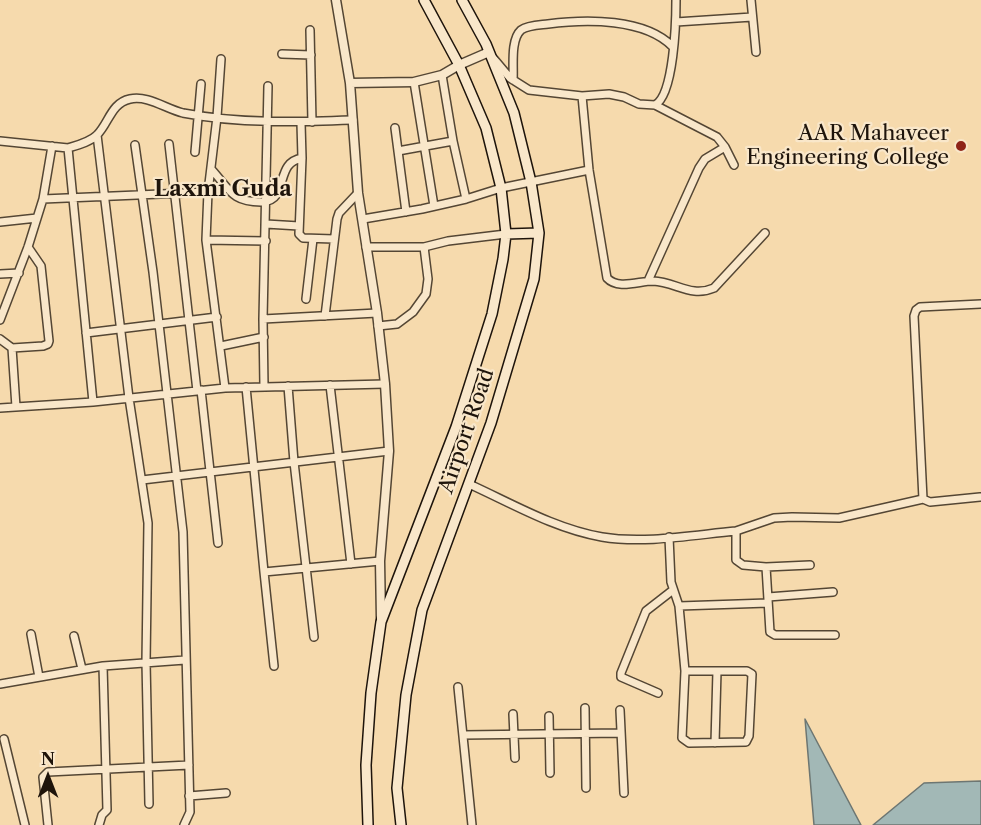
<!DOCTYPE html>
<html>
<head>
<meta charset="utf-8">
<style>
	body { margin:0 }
	#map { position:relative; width:981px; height:825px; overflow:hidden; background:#f6daad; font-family:"Libre Caslon Text",serif }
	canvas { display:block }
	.north { position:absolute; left:18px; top:747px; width:60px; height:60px; -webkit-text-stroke:4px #f9e7ca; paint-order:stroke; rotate:0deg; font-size:16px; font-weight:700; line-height:24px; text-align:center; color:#1e140b }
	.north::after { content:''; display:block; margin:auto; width:21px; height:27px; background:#1e140b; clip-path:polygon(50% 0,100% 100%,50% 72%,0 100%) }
</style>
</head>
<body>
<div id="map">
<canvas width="981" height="825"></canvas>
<div class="north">N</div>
</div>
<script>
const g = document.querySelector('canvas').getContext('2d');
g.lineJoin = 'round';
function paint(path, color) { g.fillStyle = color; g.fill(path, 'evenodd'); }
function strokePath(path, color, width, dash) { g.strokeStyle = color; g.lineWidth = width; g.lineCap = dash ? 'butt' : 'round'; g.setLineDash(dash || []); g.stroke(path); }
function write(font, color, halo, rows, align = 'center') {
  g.font = font + ' "Libre Caslon Text",serif'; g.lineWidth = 4.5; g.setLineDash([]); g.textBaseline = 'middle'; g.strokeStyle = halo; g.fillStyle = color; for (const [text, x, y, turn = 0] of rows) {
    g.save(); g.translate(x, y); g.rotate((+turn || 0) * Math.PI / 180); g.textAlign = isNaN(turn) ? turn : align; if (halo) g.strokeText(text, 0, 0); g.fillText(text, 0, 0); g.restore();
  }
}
const water = new Path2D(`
	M 805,719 L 861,825 L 814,825 Z
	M 981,781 L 981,825 L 873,825 L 924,783 Z`);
paint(water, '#a2b8b6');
strokePath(water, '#6d7672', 1.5);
const minor = new Path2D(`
	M 751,0 L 756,52
	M 676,22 L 752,17
	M 310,30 L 312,122
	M 282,54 L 311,55
	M 221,59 L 217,117 L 208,192 L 206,240 L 225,388
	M 494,59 L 510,78 L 529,90 L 582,96 L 609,94 L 624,97 L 639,104 L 655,105 L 717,137 L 725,147 L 734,165
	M 442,75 L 453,141 L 466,199
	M 513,80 C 514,67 510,40 521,30 C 528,25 540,25 548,24 C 586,19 645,18 673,47
	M 414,82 L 434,206
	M 582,96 L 589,170 L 607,278 C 618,290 639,281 653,281 C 676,282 691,298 714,288 L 765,233
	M 655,105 C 674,95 676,21 676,0
	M 301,123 L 302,158 L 299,234 L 303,238 L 334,239
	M 395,128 L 406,212
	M 97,135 L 129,398 L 148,523 L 146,662 L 149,804
	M 0,141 L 68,148 C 78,145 90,142 97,135 C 109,123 111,103 130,99 C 148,95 166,109 183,113 C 240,124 296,122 353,120
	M 169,144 L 197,391
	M 135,145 L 153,272 L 183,532 L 190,812 L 184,825
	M 68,148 L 93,402
	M 398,151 L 453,141
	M 195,152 L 201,84
	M 212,170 C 230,190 232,202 261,202 C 267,202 273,200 277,194 C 285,178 282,162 302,158
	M 43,199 L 208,192
	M 363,219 L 422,209 L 466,199 L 501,188 L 589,170
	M 0,222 L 37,218
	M 266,224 L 299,226
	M 206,240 L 266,241
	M 366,247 L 424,247 L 448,241 L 506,234
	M 0,274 L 19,273
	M 648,281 L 699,168 L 705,159 L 725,147
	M 306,299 L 313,239
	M 325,316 L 337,219 L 339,213 L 358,193
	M 263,319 L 377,313
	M 0,320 L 28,247 L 43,199 L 52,146
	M 378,326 L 397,324 L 413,312 L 426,294 L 428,279 L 424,247
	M 86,333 L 217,317
	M 0,339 L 12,348 L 43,346 L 48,344 L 49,341 L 41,266 L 28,247
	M 221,346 L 264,337
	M 12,348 L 16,407
	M 330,385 L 351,564
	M 288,386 L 294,462 L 314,637
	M 246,387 L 264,572 L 380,561
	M 264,387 L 263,319 L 268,86
	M 201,390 L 218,543
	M 0,408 L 93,402 L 225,388 L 385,384
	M 142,480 L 389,451
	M 469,484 C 511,503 555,529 602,537 C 644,544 693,535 736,531 L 736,560 L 743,565 L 766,567 L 770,632 L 775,635 L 835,635
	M 980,497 L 930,502 L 923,499 L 914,316 L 916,310 L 920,307 L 981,304
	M 736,531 L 774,518 L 792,517 L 839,518 L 923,499
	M 669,537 L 671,582 L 679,606 L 685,671 L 682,738 L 689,743 L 746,742 L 749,736 L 752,674 L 747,671 L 685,671
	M 766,567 L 810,565
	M 264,572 L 274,666
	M 768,597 L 833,592
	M 679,606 L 768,603
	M 31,634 L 39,677
	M 74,636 L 82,669
	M 0,684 L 103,666
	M 458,687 L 472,825
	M 658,693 L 621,677 L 621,673 L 646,611 L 673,590
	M 585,708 L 586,788
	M 620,710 L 624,793
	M 513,714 L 515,758
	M 549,716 L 550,773
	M 463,735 L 621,733
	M 4,739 L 25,825
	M 715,743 L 717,671
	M 189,796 L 226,793
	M 48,825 L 43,777 L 48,772 L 189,765
	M 99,825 L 102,815 L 107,810 L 103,666 L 185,660`);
const tertiary = new Path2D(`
	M 336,0 L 350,83 L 358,193 L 377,313 L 385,384 L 389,451 L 380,561 L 381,619
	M 350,83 L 414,82 L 442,75 L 459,65 L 489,52`);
const secondary = new Path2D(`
	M 506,234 L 539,233
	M 368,825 L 366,765 L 371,693 L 381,622 L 456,427 L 492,314 L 503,259 L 506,234 L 501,188 L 486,128 L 459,65 L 424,0
	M 401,825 L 397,788 L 406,695 L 422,610 L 491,423 L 534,279 L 539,233 L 531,182 L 514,113 L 486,44 L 462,0`);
strokePath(minor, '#544634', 10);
strokePath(tertiary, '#544634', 11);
strokePath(secondary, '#1e140b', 12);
strokePath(minor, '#f9e7ca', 7);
strokePath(tertiary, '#f9e7ca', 8);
strokePath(secondary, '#f9e7ca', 9);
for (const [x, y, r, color] of [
	[961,146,6,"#8f2418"]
]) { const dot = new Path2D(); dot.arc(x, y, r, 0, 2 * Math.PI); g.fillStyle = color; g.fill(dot); strokePath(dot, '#f9e7ca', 2); }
write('21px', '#1e140b', '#f9e7ca', [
	["AAR Mahaveer",949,134],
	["Engineering College",949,158]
], 'right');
write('21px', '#1e140b', '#f9e7ca', [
	["Airport Road",467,431,-71]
]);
write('bold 22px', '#1e140b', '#f9e7ca', [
	["Laxmi Guda",223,190]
]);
</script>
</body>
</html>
